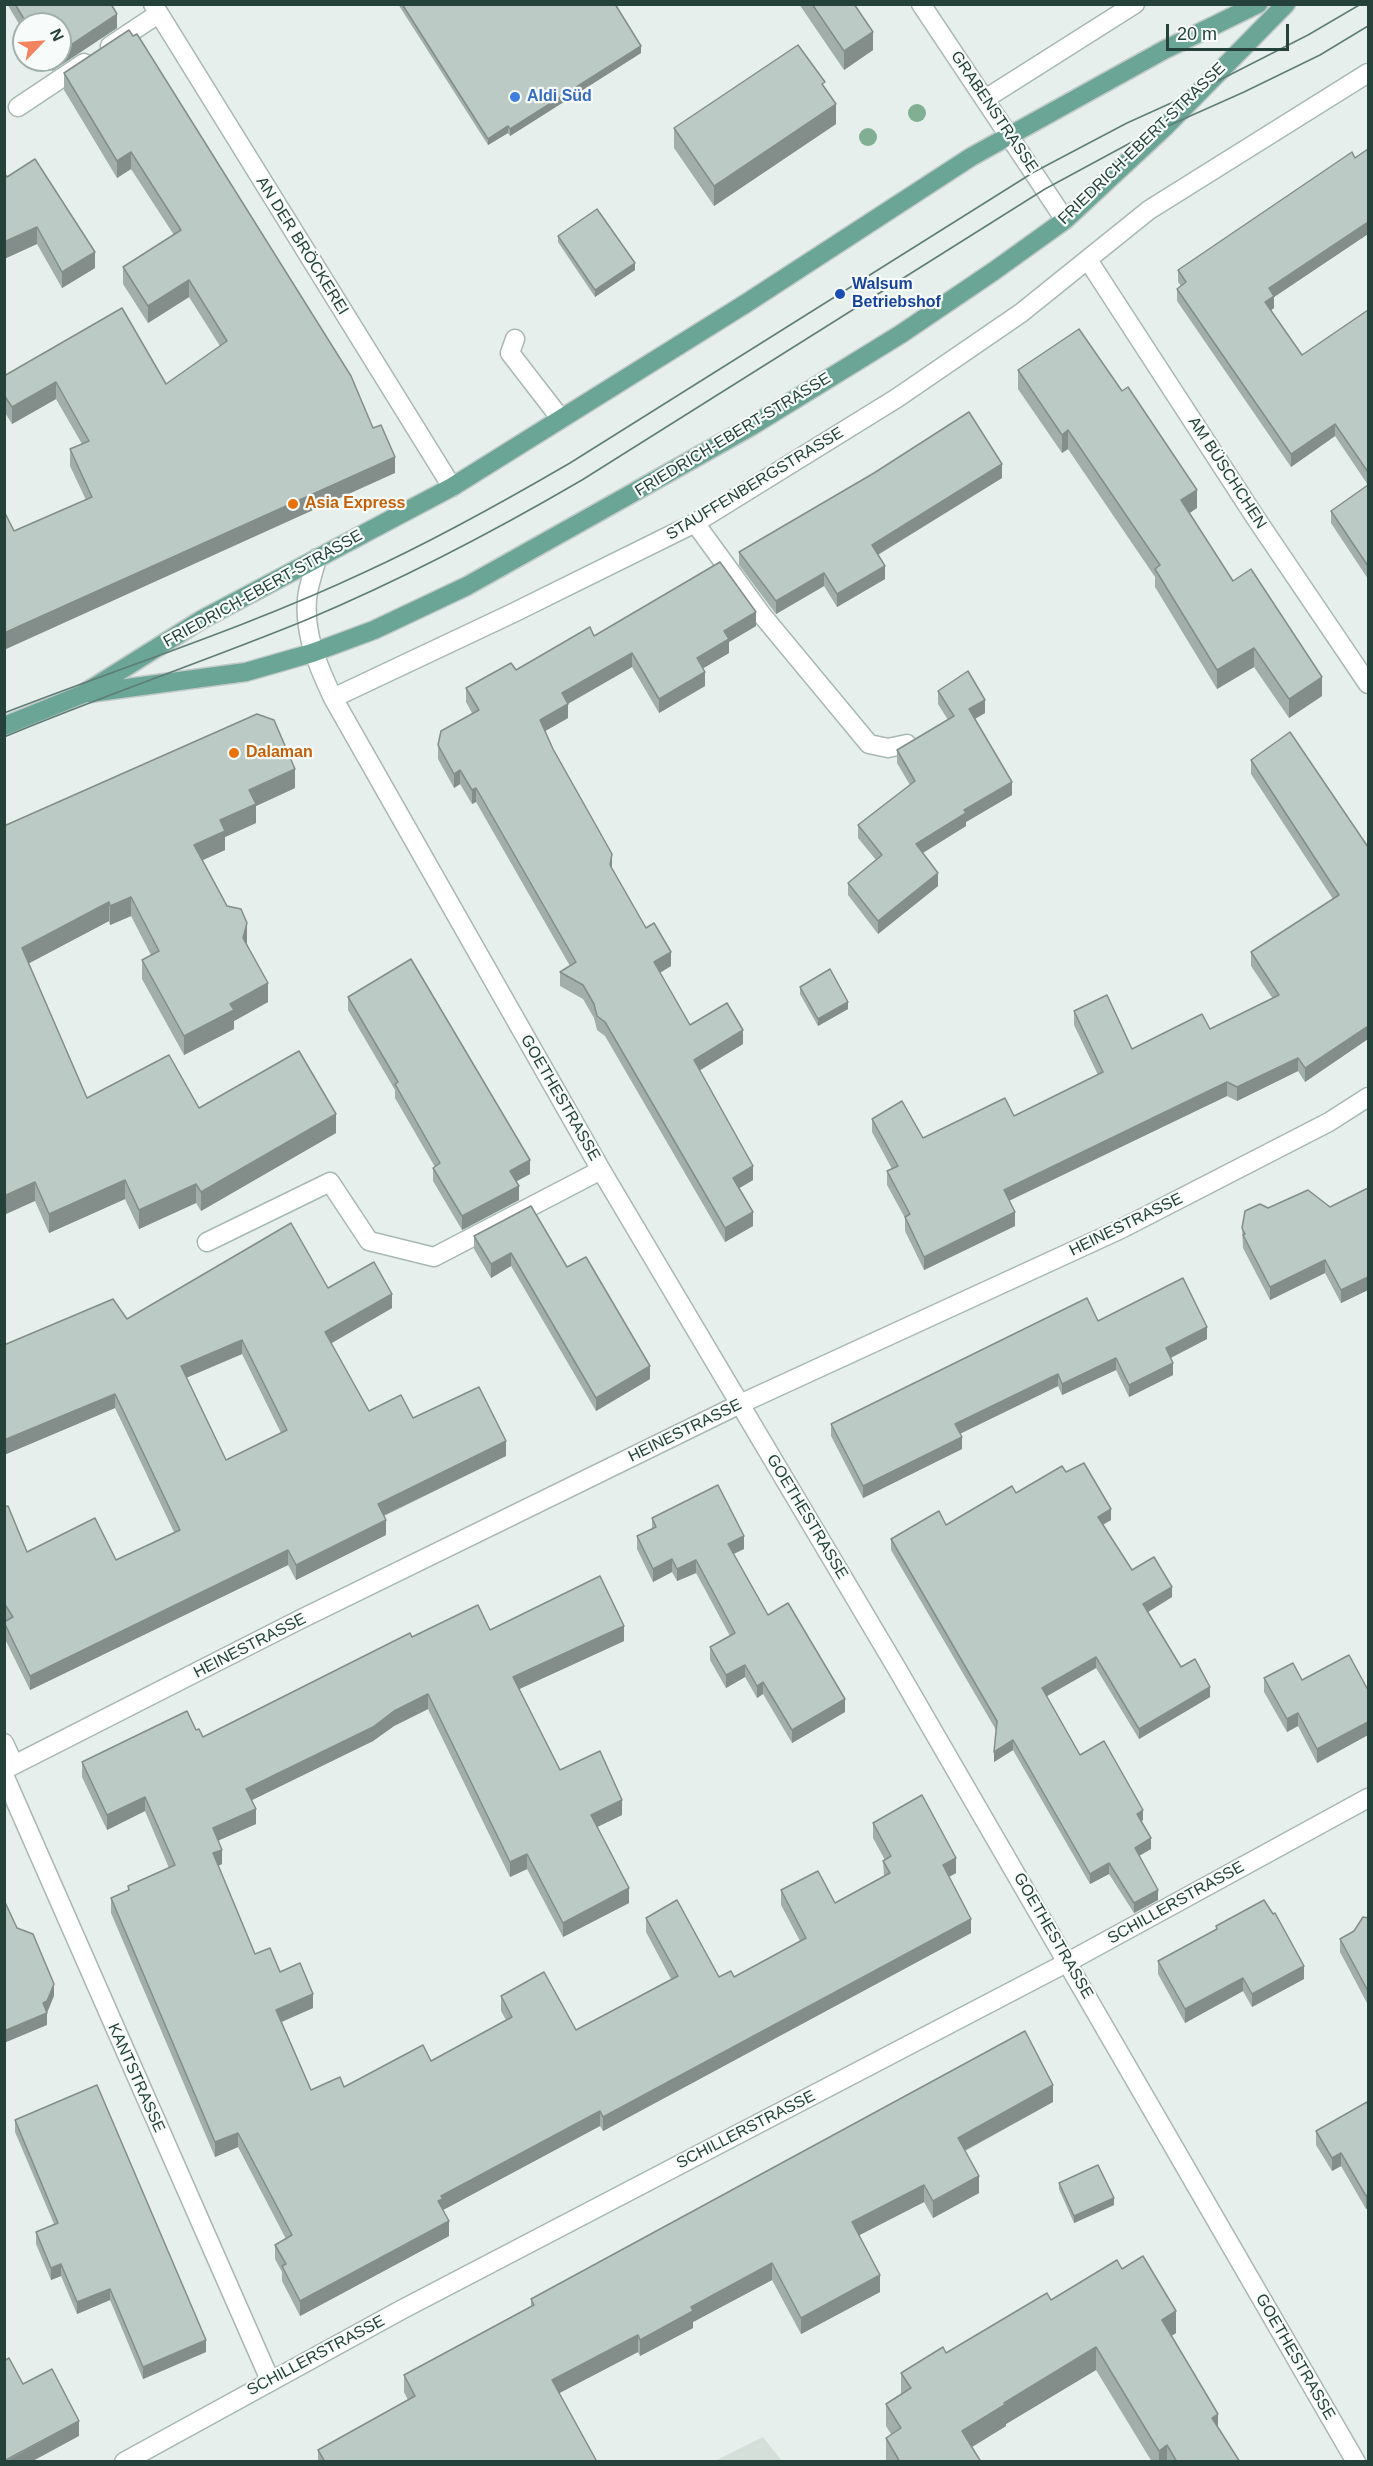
<!DOCTYPE html>
<html>
<head>
<meta charset="utf-8">
<style>
	body { margin:0 }
	#map { position:relative; width:1373px; height:2466px; overflow:hidden; background:#e6efeb; font-family:Arial,sans-serif }
	canvas { display:block }
	.frame { position:absolute; inset:0; border:6px solid #24423a; pointer-events:none }
	.north { position:absolute; left:12px; top:12px; width:60px; height:60px; box-sizing:border-box; background:#f7fbf9; border:2px solid #a3b1ad; border-radius:50%; rotate:65deg; font-size:16px; font-weight:700; line-height:24px; text-align:center; color:#24423a }
	.north::after { content:''; display:block; margin:auto; width:21px; height:27px; background:#f4845f; clip-path:polygon(50% 0,100% 100%,50% 72%,0 100%) }
	.scale { position:absolute; left:1166px; top:24px; width:123px; height:27px; box-sizing:border-box; border:3px solid #24423a; border-top:0; padding-left:8px; font-size:18px; line-height:21px; white-space:nowrap; color:#24423a; -webkit-text-stroke:4px #f7fbf9; paint-order:stroke }
</style>
</head>
<body>
<div id="map">
<canvas width="1373" height="2466"></canvas>
<div class="frame"></div>
<div class="north">N</div>
<div class="scale">20 m</div>
</div>
<script>
const g = document.querySelector('canvas').getContext('2d');
g.lineJoin = 'round';
function paint(path, color) { g.fillStyle = color; g.fill(path, 'evenodd'); }
function strokePath(path, color, width, dash) { g.strokeStyle = color; g.lineWidth = width; g.lineCap = dash ? 'butt' : 'round'; g.setLineDash(dash || []); g.stroke(path); }
function write(font, color, halo, rows, align = 'center') {
  g.font = font + ' Arial,sans-serif'; g.lineWidth = 4.5; g.setLineDash([]); g.textBaseline = 'middle'; g.strokeStyle = halo; g.fillStyle = color; for (const [text, x, y, turn = 0] of rows) {
    g.save(); g.translate(x, y); g.rotate((+turn || 0) * Math.PI / 180); g.textAlign = isNaN(turn) ? turn : align; if (halo) g.strokeText(text, 0, 0); g.fillText(text, 0, 0); g.restore();
  }
}
paint(new Path2D(`
	M 763,2437 L 782,2461 L 715,2461 Z`), '#d4dfda');
const minor = new Path2D(`
	M 153,4 L 452,487
	M 921,4 L 1065,220
	M 110,46 L 158,14
	M 985,99 L 1135,4
	M 18,107 L 84,63
	M 1088,260 L 1255,517 L 1368,684
	M 515,339 L 510,353 L 561,419
	M 695,523 L 762,615 L 869,744 L 888,748 L 907,744
	M 317,558 C 314,571 308,586 307,599 C 304,635 318,666 333,698 L 601,1170 L 896,1667 L 1356,2462
	M 333,698 L 513,613 L 695,523 L 897,398 L 1021,313 L 1149,210 L 1368,73
	M 207,1242 L 330,1182 L 369,1241 L 434,1257 L 601,1170
	M 4,1743 L 14,1765
	M 4,1770 L 299,1620 L 740,1404 L 1121,1229 L 1329,1122 L 1368,1097
	M 4,1775 L 270,2380
	M 124,2462 L 401,2310 L 1068,1962 L 1368,1798`);
const major = new Path2D(`
	M 90,693 L 246,672 L 312,653 L 374,630 L 467,586 L 750,427 L 901,334 L 994,271 L 1065,220 L 1165,127 L 1286,4
	M 4,726 L 83,694 L 201,620 L 452,487 L 745,304 L 971,157 L 1164,50 L 1258,4`);
strokePath(minor, '#a8b8b2', 21);
strokePath(major, '#c2cac8', 21);
strokePath(minor, '#fff', 18);
strokePath(major, '#6aa596', 18);
strokePath(new Path2D(`
	M 4,713 C 125,666 248,627 365,572 C 435,540 503,502 570,463 L 1034,172 L 1127,123 L 1202,89 L 1308,35 L 1361,4
	M 4,737 C 104,695 206,661 306,620 C 401,580 493,532 582,480 L 1045,189 L 1132,142 L 1244,92 L 1320,55 L 1368,26`), '#5f7d75', 1.5);
g.fillStyle = '#80af93';
for (const [x, y] of [
	[917,113],
	[868,137]
]) { g.beginPath(); g.arc(x, y, 9, 0, 2 * Math.PI); g.fill(); }
paint(new Path2D(`
	M 7,4 L 111,4 L 117,28 L 52,71 L 47,61 L 43,63 L 41,60 L 60,60 L 60,24 L 24,24 L 24,32 Z
	M 398,4 L 615,4 L 641,53 L 510,136 L 508,133 L 488,145 Z
	M 799,4 L 854,4 L 873,50 L 844,70 Z
	M 64,73 L 373,428 L 395,473 L 14,531 L 86,500 L 70,466 L 70,449 L 82,444 L 56,399 L 12,424 L 4,411 L 4,376 L 166,384 L 220,346 L 189,297 L 148,323 L 123,284 L 123,267 L 174,235 L 131,169 L 117,178 L 64,90 Z
	M 825,88 L 836,124 L 714,206 L 674,148 L 674,128 Z
	M 1368,149 L 1368,234 L 1274,297 L 1274,308 L 1271,310 L 1302,355 L 1368,310 L 1368,485 L 1335,436 L 1291,467 L 1177,301 L 1177,289 L 1181,286 L 1178,282 L 1178,270 Z
	M 4,173 L 7,177 L 95,268 L 62,288 L 37,244 L 4,259 Z
	M 558,236 L 635,270 L 595,297 L 558,242 Z
	M 1018,370 L 1197,508 L 1189,513 L 1233,581 L 1322,696 L 1289,718 L 1254,667 L 1217,689 L 1155,587 L 1155,577 L 1068,449 L 1062,453 L 1018,389 Z
	M 1002,478 L 878,555 L 885,579 L 837,607 L 824,586 L 776,614 L 739,565 L 739,552 Z
	M 1368,485 L 1368,579 L 1331,523 L 1331,511 Z
	M 756,626 L 729,642 L 729,653 L 703,668 L 705,686 L 659,713 L 632,667 L 568,704 L 568,718 L 545,731 L 553,749 L 612,869 L 646,928 L 671,966 L 660,973 L 690,1025 L 743,1044 L 699,1070 L 753,1180 L 739,1188 L 753,1226 L 725,1242 L 605,1036 L 597,1030 L 594,1018 L 583,999 L 560,986 L 560,972 L 570,966 L 476,802 L 472,804 L 460,784 L 454,788 L 438,759 L 438,745 L 472,713 L 466,702 L 466,688 L 516,670 L 594,636 Z
	M 938,691 L 985,713 L 975,719 L 1012,795 L 966,822 L 966,826 L 923,853 L 938,886 L 878,934 L 848,895 L 848,883 L 876,860 L 858,838 L 858,825 L 910,785 L 897,763 L 897,750 L 948,720 L 938,704 Z
	M 1251,760 L 1368,847 L 1368,1039 L 1305,1082 L 1298,1071 L 1237,1101 L 1227,1096 L 1009,1201 L 1015,1226 L 924,1270 L 905,1231 L 905,1218 L 887,1185 L 887,1171 L 892,1169 L 872,1132 L 872,1119 L 923,1138 L 1014,1116 L 1098,1075 L 1074,1025 L 1074,1011 L 1132,1049 L 1210,1029 L 1273,999 L 1251,966 L 1251,952 L 1333,899 L 1251,774 Z
	M 295,788 L 256,806 L 256,823 L 225,837 L 225,850 L 203,860 L 247,942 L 247,944 L 268,1002 L 234,1021 L 234,1029 L 184,1055 L 142,979 L 142,960 L 151,955 L 131,916 L 110,925 L 109,921 L 29,963 L 87,1098 L 199,1108 L 336,1133 L 201,1211 L 196,1203 L 139,1229 L 125,1199 L 49,1233 L 35,1201 L 4,826 Z
	M 800,987 L 848,1009 L 818,1026 L 800,994 Z
	M 348,997 L 530,1174 L 516,1181 L 519,1200 L 462,1230 L 433,1181 L 433,1168 L 435,1167 L 395,1098 L 395,1090 L 348,1010 Z
	M 1368,1188 L 1368,1290 L 1341,1303 L 1325,1273 L 1270,1300 L 1243,1248 L 1242,1228 L 1268,1208 L 1330,1207 Z
	M 474,1236 L 567,1267 L 650,1379 L 596,1411 L 511,1266 L 491,1278 L 474,1249 Z
	M 328,1288 L 392,1308 L 331,1343 L 369,1411 L 413,1418 L 506,1456 L 384,1516 L 386,1535 L 296,1580 L 288,1565 L 30,1690 L 4,1637 L 4,1621 L 6,1621 L 4,1618 L 4,1507 L 27,1552 L 116,1560 L 174,1532 L 115,1408 L 4,1455 L 127,1319 ZM 242,1354 L 281,1433 L 226,1460 L 186,1378 Z
	M 1098,1321 L 1207,1339 L 1171,1358 L 1173,1375 L 1129,1397 L 1116,1370 L 1062,1395 L 1058,1386 L 960,1434 L 962,1449 L 863,1498 L 831,1436 L 831,1424 Z
	M 1066,1472 L 1111,1520 L 1103,1525 L 1132,1570 L 1172,1597 L 1148,1612 L 1181,1667 L 1210,1697 L 1139,1739 L 1096,1668 L 1047,1696 L 1080,1755 L 1143,1820 L 1141,1821 L 1151,1849 L 1139,1856 L 1158,1900 L 1134,1913 L 1109,1874 L 1090,1884 L 1013,1750 L 994,1762 L 996,1730 L 891,1550 L 891,1539 L 946,1525 L 1016,1493 Z
	M 652,1518 L 744,1549 L 734,1554 L 768,1615 L 845,1712 L 792,1743 L 763,1694 L 757,1698 L 745,1677 L 726,1688 L 710,1660 L 710,1647 L 730,1636 L 696,1573 L 677,1581 L 672,1572 L 653,1582 L 637,1549 L 637,1536 L 652,1529 Z
	M 490,1630 L 624,1641 L 519,1689 L 560,1770 L 622,1815 L 597,1827 L 629,1903 L 563,1937 L 527,1869 L 510,1877 L 428,1709 L 394,1726 L 373,1741 L 252,1800 L 256,1824 L 218,1840 L 222,1864 L 218,1866 L 255,1954 L 280,1972 L 313,2008 L 282,2022 L 311,2090 L 344,2087 L 431,2061 L 506,2020 L 501,2011 L 501,1996 L 576,2030 L 671,1979 L 646,1932 L 646,1918 L 719,1977 L 734,1977 L 800,1941 L 781,1905 L 781,1890 L 835,1903 L 884,1876 L 883,1861 L 885,1860 L 873,1838 L 873,1823 L 956,1873 L 949,1877 L 971,1933 L 603,2131 L 600,2126 L 443,2210 L 449,2236 L 300,2316 L 282,2281 L 282,2272 L 275,2259 L 275,2245 L 286,2239 L 238,2147 L 215,2157 L 111,1913 L 111,1898 L 128,1891 L 128,1886 L 169,1868 L 145,1811 L 107,1830 L 82,1777 L 82,1762 L 196,1730 L 203,1737 L 412,1637 Z
	M 1264,1678 L 1302,1680 L 1368,1690 L 1368,1735 L 1317,1763 L 1298,1726 L 1287,1732 L 1264,1692 Z
	M 1368,1918 L 1368,2005 L 1340,1952 L 1340,1939 L 1354,1931 Z
	M 1216,1926 L 1304,1979 L 1252,2007 L 1243,1991 L 1185,2023 L 1158,1974 L 1158,1961 L 1216,1930 Z
	M 1053,2102 L 965,2151 L 979,2193 L 933,2218 L 924,2202 L 859,2235 L 880,2292 L 801,2334 L 772,2280 L 693,2322 L 693,2328 L 640,2356 L 638,2352 L 559,2393 L 596,2462 L 318,2462 L 318,2450 L 408,2400 L 404,2392 L 404,2375 L 531,2306 L 531,2299 Z
	M 1368,2105 L 1366,2209 L 1341,2166 L 1332,2171 L 1316,2145 L 1316,2131 Z
	M 15,2120 L 206,2352 L 143,2379 L 110,2300 L 77,2314 L 61,2276 L 51,2280 L 36,2244 L 36,2232 L 54,2224 L 15,2132 Z
	M 1059,2183 L 1114,2205 L 1074,2223 L 1059,2189 Z
	M 1122,2269 L 1176,2333 L 1171,2336 L 1218,2428 L 1240,2462 L 1152,2462 L 1096,2370 L 1006,2424 L 1006,2426 L 972,2447 L 981,2462 L 887,2462 L 886,2460 L 886,2438 L 891,2434 L 886,2426 L 886,2404 L 901,2394 L 901,2373 L 946,2353 L 1051,2300 Z`), '#a1aea9');
paint(new Path2D(`
	M 117,14 L 117,28 L 52,71 L 52,60 L 60,60 L 60,52 Z
	M 873,32 L 873,50 L 844,70 L 844,51 Z
	M 641,46 L 641,53 L 510,136 L 510,129 Z
	M 836,104 L 836,124 L 714,206 L 714,186 Z
	M 508,126 L 508,133 L 488,145 L 488,139 Z
	M 131,152 L 131,169 L 117,178 L 117,161 Z
	M 1368,222 L 1368,234 L 1274,297 L 1274,308 L 1265,314 L 1265,302 L 1269,288 Z
	M 37,227 L 37,244 L 4,259 L 4,242 Z
	M 95,252 L 95,268 L 62,288 L 62,272 Z
	M 635,263 L 635,270 L 595,297 L 595,290 Z
	M 189,280 L 189,297 L 148,323 L 148,306 Z
	M 56,382 L 56,399 L 12,424 L 12,407 Z
	M 1335,424 L 1335,436 L 1291,467 L 1291,454 Z
	M 1068,430 L 1068,449 L 1062,453 L 1062,435 Z
	M 395,457 L 395,473 L 4,650 L 4,633 Z
	M 1002,464 L 1002,478 L 872,558 L 872,545 Z
	M 1197,490 L 1197,508 L 1181,519 L 1181,500 Z
	M 885,566 L 885,579 L 837,607 L 837,594 Z
	M 824,573 L 824,586 L 776,614 L 776,601 Z
	M 756,612 L 756,626 L 729,642 L 729,653 L 697,672 L 697,658 L 724,631 Z
	M 1254,648 L 1254,667 L 1217,689 L 1217,670 Z
	M 632,653 L 632,667 L 562,707 L 562,693 Z
	M 705,672 L 705,686 L 659,713 L 659,699 Z
	M 1322,677 L 1322,696 L 1289,718 L 1289,699 Z
	M 985,700 L 985,713 L 969,722 L 969,709 Z
	M 568,704 L 568,718 L 540,734 L 540,720 Z
	M 295,769 L 295,788 L 256,806 L 256,823 L 225,837 L 225,850 L 194,864 L 194,845 L 220,820 L 249,790 Z
	M 460,770 L 460,784 L 454,788 L 454,774 Z
	M 1012,782 L 1012,795 L 966,822 L 966,826 L 916,857 L 916,844 L 964,810 Z
	M 476,788 L 476,802 L 472,804 L 472,790 Z
	M 612,854 L 612,868 L 610,879 L 610,865 Z
	M 938,873 L 938,886 L 878,934 L 878,921 Z
	M 131,897 L 131,916 L 110,925 L 110,906 Z
	M 109,902 L 109,921 L 22,967 L 22,948 Z
	M 247,923 L 247,942 L 243,957 L 243,938 Z
	M 671,952 L 671,966 L 654,976 L 654,962 Z
	M 268,983 L 268,1002 L 234,1021 L 234,1029 L 184,1055 L 184,1036 L 230,1004 Z
	M 848,1002 L 848,1009 L 818,1026 L 818,1019 Z
	M 1368,1026 L 1368,1039 L 1305,1082 L 1305,1068 Z
	M 743,1030 L 743,1044 L 694,1074 L 694,1060 Z
	M 1298,1058 L 1298,1071 L 1237,1101 L 1237,1087 Z
	M 1227,1082 L 1227,1096 L 1004,1203 L 1004,1190 Z
	M 336,1114 L 336,1133 L 201,1211 L 201,1192 Z
	M 530,1160 L 530,1174 L 510,1185 L 510,1171 Z
	M 753,1166 L 753,1180 L 733,1192 L 733,1178 Z
	M 125,1180 L 125,1199 L 49,1233 L 49,1214 Z
	M 35,1182 L 35,1201 L 4,1215 L 4,1196 Z
	M 196,1184 L 196,1203 L 139,1229 L 139,1210 Z
	M 519,1186 L 519,1200 L 462,1230 L 462,1216 Z
	M 753,1212 L 753,1226 L 725,1242 L 725,1228 Z
	M 1015,1212 L 1015,1226 L 924,1270 L 924,1257 Z
	M 511,1253 L 511,1266 L 491,1278 L 491,1264 Z
	M 1325,1260 L 1325,1273 L 1270,1300 L 1270,1287 Z
	M 1368,1277 L 1368,1290 L 1341,1303 L 1341,1290 Z
	M 392,1294 L 392,1308 L 325,1347 L 325,1332 Z
	M 1207,1327 L 1207,1339 L 1166,1360 L 1166,1348 Z
	M 242,1340 L 242,1354 L 181,1380 L 181,1366 Z
	M 1116,1358 L 1116,1370 L 1062,1395 L 1062,1384 Z
	M 1173,1363 L 1173,1375 L 1129,1397 L 1129,1385 Z
	M 650,1366 L 650,1379 L 596,1411 L 596,1398 Z
	M 1058,1374 L 1058,1386 L 955,1436 L 955,1424 Z
	M 115,1394 L 115,1408 L 4,1455 L 4,1440 Z
	M 962,1437 L 962,1449 L 863,1498 L 863,1486 Z
	M 506,1441 L 506,1456 L 378,1518 L 378,1504 Z
	M 1111,1509 L 1111,1520 L 1098,1527 L 1098,1517 Z
	M 386,1520 L 386,1535 L 296,1580 L 296,1565 Z
	M 744,1536 L 744,1549 L 728,1556 L 728,1544 Z
	M 288,1550 L 288,1565 L 30,1690 L 30,1676 Z
	M 672,1559 L 672,1572 L 653,1582 L 653,1569 Z
	M 696,1560 L 696,1573 L 677,1581 L 677,1569 Z
	M 1172,1587 L 1172,1597 L 1143,1615 L 1143,1604 Z
	M 624,1626 L 624,1641 L 513,1692 L 513,1677 Z
	M 1096,1657 L 1096,1668 L 1042,1699 L 1042,1688 Z
	M 745,1665 L 745,1677 L 726,1688 L 726,1675 Z
	M 763,1682 L 763,1694 L 757,1698 L 757,1686 Z
	M 1210,1687 L 1210,1697 L 1139,1739 L 1139,1729 Z
	M 428,1694 L 428,1709 L 394,1726 L 373,1741 L 246,1803 L 246,1789 L 394,1711 Z
	M 845,1699 L 845,1712 L 792,1743 L 792,1730 Z
	M 1298,1713 L 1298,1726 L 1287,1732 L 1287,1719 Z
	M 1368,1722 L 1368,1735 L 1317,1763 L 1317,1749 Z
	M 1013,1740 L 1013,1750 L 994,1762 L 994,1752 Z
	M 145,1797 L 145,1811 L 107,1830 L 107,1815 Z
	M 622,1800 L 622,1815 L 591,1830 L 591,1815 Z
	M 256,1809 L 256,1824 L 213,1843 L 213,1828 Z
	M 1143,1810 L 1143,1820 L 1137,1824 L 1137,1814 Z
	M 1151,1838 L 1151,1849 L 1135,1858 L 1135,1848 Z
	M 222,1850 L 222,1864 L 213,1868 L 213,1853 Z
	M 527,1854 L 527,1869 L 510,1877 L 510,1862 Z
	M 956,1858 L 956,1873 L 943,1880 L 943,1865 Z
	M 1109,1863 L 1109,1874 L 1090,1884 L 1090,1874 Z
	M 629,1888 L 629,1903 L 563,1937 L 563,1923 Z
	M 1158,1890 L 1158,1900 L 1134,1913 L 1134,1903 Z
	M 971,1919 L 971,1933 L 603,2131 L 603,2117 Z
	M 1304,1966 L 1304,1979 L 1252,2007 L 1252,1994 Z
	M 1243,1978 L 1243,1991 L 1185,2023 L 1185,2009 Z
	M 54,1984 L 54,1996 L 47,2013 L 47,2025 L 4,2043 L 4,2031 L 43,2003 Z
	M 313,1994 L 313,2008 L 276,2024 L 276,2010 Z
	M 1053,2085 L 1053,2102 L 958,2154 L 958,2138 Z
	M 600,2111 L 600,2126 L 443,2210 L 438,2201 L 441,2196 Z
	M 238,2133 L 238,2147 L 215,2157 L 215,2142 Z
	M 1341,2153 L 1341,2166 L 1332,2171 L 1332,2158 Z
	M 979,2176 L 979,2193 L 933,2218 L 933,2201 Z
	M 924,2185 L 924,2202 L 852,2239 L 852,2222 Z
	M 1368,2194 L 1368,2208 L 1366,2209 L 1366,2196 Z
	M 1114,2198 L 1114,2205 L 1074,2223 L 1074,2216 Z
	M 449,2221 L 449,2236 L 300,2316 L 300,2301 Z
	M 772,2263 L 772,2280 L 693,2322 L 693,2328 L 640,2356 L 640,2340 L 691,2307 Z
	M 61,2264 L 61,2276 L 51,2280 L 51,2268 Z
	M 880,2275 L 880,2292 L 801,2334 L 801,2318 Z
	M 110,2289 L 110,2300 L 77,2314 L 77,2302 Z
	M 1176,2311 L 1176,2333 L 1162,2342 L 1162,2320 Z
	M 638,2335 L 638,2352 L 552,2397 L 552,2380 Z
	M 206,2340 L 206,2352 L 143,2379 L 143,2367 Z
	M 1096,2347 L 1096,2370 L 1006,2424 L 1006,2426 L 962,2453 L 962,2431 L 1004,2403 Z
	M 1218,2414 L 1218,2436 L 1212,2418 Z
	M 79,2421 L 79,2436 L 31,2462 L 4,2462 Z
	M 1167,2445 L 1167,2462 L 1159,2462 L 1159,2451 Z`), '#838d89');
const building = new Path2D(`
	M 15,4 L 111,4 L 117,14 L 60,52 L 60,24 L 27,24 Z
	M 402,4 L 615,4 L 641,46 L 510,129 L 508,126 L 488,139 Z
	M 812,4 L 854,4 L 873,32 L 844,51 Z
	M 129,30 L 133,36 L 137,34 L 351,376 L 373,428 L 381,425 L 395,457 L 4,633 L 4,514 L 5,513 L 14,531 L 92,497 L 70,449 L 89,441 L 56,382 L 12,407 L 4,395 L 4,376 L 122,308 L 166,384 L 227,341 L 189,280 L 148,306 L 123,267 L 181,230 L 131,152 L 117,161 L 64,73 Z
	M 798,45 L 825,82 L 822,84 L 836,104 L 714,186 L 674,128 Z
	M 1368,149 L 1368,222 L 1269,288 L 1274,296 L 1265,302 L 1302,355 L 1368,310 L 1368,472 L 1335,424 L 1291,454 L 1177,289 L 1186,282 L 1178,270 L 1352,152 L 1355,158 Z
	M 35,159 L 95,252 L 62,272 L 37,227 L 4,242 L 4,173 L 7,177 Z
	M 597,209 L 635,263 L 595,290 L 558,236 Z
	M 1079,329 L 1122,391 L 1128,387 L 1197,490 L 1181,500 L 1233,581 L 1251,569 L 1322,677 L 1289,699 L 1254,648 L 1217,670 L 1155,569 L 1160,565 L 1068,430 L 1062,435 L 1018,370 Z
	M 969,412 L 1002,464 L 872,545 L 885,566 L 837,594 L 824,573 L 776,601 L 739,552 L 874,473 Z
	M 1368,485 L 1368,566 L 1331,511 Z
	M 720,562 L 756,612 L 724,631 L 729,639 L 697,658 L 705,672 L 659,699 L 632,653 L 562,693 L 568,704 L 540,720 L 553,749 L 612,854 L 610,865 L 646,928 L 654,923 L 671,952 L 654,962 L 690,1025 L 727,1003 L 743,1030 L 694,1060 L 753,1166 L 733,1178 L 753,1212 L 725,1228 L 605,1022 L 597,1016 L 594,1004 L 583,985 L 560,972 L 576,962 L 476,788 L 472,790 L 460,770 L 454,774 L 438,745 L 441,731 L 479,710 L 466,688 L 511,663 L 516,670 L 590,627 L 594,636 Z
	M 968,671 L 985,700 L 969,709 L 1012,782 L 964,810 L 966,813 L 916,844 L 938,873 L 878,921 L 848,883 L 882,855 L 858,825 L 915,781 L 897,750 L 954,716 L 938,691 Z
	M 257,714 L 274,720 L 295,769 L 249,790 L 256,804 L 220,820 L 225,831 L 194,845 L 227,906 L 241,909 L 247,923 L 243,938 L 268,983 L 230,1004 L 234,1010 L 184,1036 L 142,960 L 159,951 L 131,897 L 110,906 L 109,902 L 22,948 L 87,1098 L 169,1055 L 199,1108 L 299,1051 L 336,1114 L 201,1192 L 196,1184 L 139,1210 L 125,1180 L 49,1214 L 35,1182 L 4,1196 L 4,826 Z
	M 1290,732 L 1368,847 L 1368,1026 L 1305,1068 L 1298,1058 L 1237,1087 L 1227,1082 L 1004,1190 L 1015,1212 L 924,1257 L 905,1217 L 910,1214 L 887,1171 L 898,1166 L 872,1119 L 902,1101 L 923,1138 L 1005,1098 L 1014,1116 L 1103,1072 L 1074,1011 L 1107,995 L 1132,1049 L 1202,1014 L 1210,1029 L 1279,995 L 1251,952 L 1339,895 L 1251,760 Z
	M 411,959 L 530,1160 L 510,1171 L 519,1186 L 462,1216 L 433,1168 L 440,1163 L 395,1084 L 398,1082 L 348,997 Z
	M 830,969 L 848,1002 L 818,1019 L 800,987 Z
	M 1368,1188 L 1368,1277 L 1341,1290 L 1325,1260 L 1270,1287 L 1243,1235 L 1245,1234 L 1242,1228 L 1245,1211 L 1260,1204 L 1268,1208 L 1308,1190 L 1330,1207 Z
	M 531,1206 L 567,1267 L 586,1257 L 650,1366 L 596,1398 L 511,1253 L 491,1264 L 474,1236 Z
	M 291,1223 L 328,1288 L 374,1262 L 392,1294 L 325,1332 L 369,1411 L 401,1395 L 413,1418 L 479,1387 L 506,1441 L 378,1504 L 386,1520 L 296,1565 L 288,1550 L 30,1676 L 4,1622 L 13,1617 L 4,1603 L 4,1507 L 8,1506 L 27,1552 L 95,1518 L 116,1560 L 180,1530 L 115,1394 L 4,1440 L 4,1345 L 113,1299 L 127,1319 ZM 242,1340 L 287,1430 L 226,1460 L 181,1366 Z
	M 1183,1278 L 1207,1327 L 1166,1348 L 1173,1363 L 1129,1385 L 1116,1358 L 1062,1384 L 1058,1374 L 955,1424 L 962,1437 L 863,1486 L 831,1424 L 1087,1298 L 1098,1321 Z
	M 1084,1463 L 1111,1509 L 1098,1517 L 1132,1570 L 1154,1557 L 1172,1587 L 1143,1604 L 1181,1667 L 1195,1659 L 1210,1687 L 1139,1729 L 1096,1657 L 1042,1688 L 1080,1755 L 1104,1741 L 1143,1810 L 1137,1814 L 1151,1838 L 1135,1848 L 1158,1890 L 1134,1903 L 1109,1863 L 1090,1874 L 1013,1740 L 994,1752 L 997,1721 L 891,1539 L 939,1511 L 946,1525 L 1012,1486 L 1016,1493 L 1062,1466 L 1066,1472 Z
	M 718,1485 L 744,1536 L 728,1544 L 768,1615 L 788,1603 L 845,1699 L 792,1730 L 763,1682 L 757,1686 L 745,1665 L 726,1675 L 710,1647 L 735,1633 L 696,1560 L 677,1569 L 672,1559 L 653,1569 L 637,1536 L 656,1527 L 652,1518 Z
	M 600,1576 L 624,1626 L 513,1677 L 560,1770 L 600,1751 L 622,1800 L 591,1815 L 629,1888 L 563,1923 L 527,1854 L 510,1862 L 428,1694 L 394,1711 L 373,1727 L 246,1789 L 256,1809 L 213,1828 L 222,1850 L 213,1853 L 255,1954 L 270,1948 L 280,1972 L 300,1963 L 313,1994 L 276,2010 L 311,2090 L 340,2077 L 344,2087 L 423,2045 L 431,2061 L 512,2017 L 501,1996 L 544,1972 L 576,2030 L 678,1976 L 646,1918 L 677,1900 L 719,1977 L 731,1971 L 734,1977 L 806,1938 L 781,1890 L 818,1871 L 835,1903 L 890,1873 L 883,1861 L 891,1856 L 873,1823 L 922,1795 L 956,1858 L 943,1865 L 971,1919 L 603,2117 L 600,2111 L 441,2196 L 443,2199 L 438,2201 L 449,2221 L 300,2301 L 282,2266 L 286,2264 L 275,2245 L 292,2235 L 238,2133 L 215,2142 L 111,1898 L 129,1890 L 128,1886 L 175,1865 L 145,1797 L 107,1815 L 82,1762 L 187,1711 L 196,1730 L 199,1729 L 203,1737 L 410,1633 L 412,1637 L 478,1605 L 490,1630 Z
	M 1349,1655 L 1368,1690 L 1368,1722 L 1317,1749 L 1298,1713 L 1287,1719 L 1264,1678 L 1293,1663 L 1302,1680 Z
	M 4,1900 L 17,1928 L 33,1934 L 54,1984 L 47,2001 L 43,2003 L 47,2013 L 4,2031 Z
	M 1264,1900 L 1273,1914 L 1275,1913 L 1304,1966 L 1252,1994 L 1243,1978 L 1185,2009 L 1158,1961 L 1217,1929 L 1216,1926 Z
	M 1363,1917 L 1368,1918 L 1368,1991 L 1340,1939 L 1354,1931 Z
	M 1025,2031 L 1053,2085 L 958,2138 L 979,2176 L 933,2201 L 924,2185 L 852,2222 L 880,2275 L 801,2318 L 772,2263 L 691,2307 L 693,2311 L 640,2340 L 638,2335 L 552,2380 L 596,2460 L 594,2462 L 325,2462 L 318,2450 L 415,2396 L 404,2375 L 534,2305 L 531,2299 Z
	M 97,2085 L 206,2340 L 143,2367 L 110,2289 L 77,2302 L 61,2264 L 51,2268 L 36,2232 L 58,2223 L 15,2120 Z
	M 1367,2102 L 1368,2105 L 1368,2194 L 1366,2196 L 1341,2153 L 1332,2158 L 1316,2131 Z
	M 1098,2165 L 1114,2198 L 1074,2216 L 1059,2183 Z
	M 1143,2256 L 1176,2311 L 1162,2320 L 1218,2414 L 1212,2418 L 1240,2462 L 1177,2462 L 1167,2445 L 1159,2451 L 1096,2347 L 1004,2403 L 1006,2404 L 962,2431 L 981,2462 L 900,2462 L 886,2438 L 901,2428 L 886,2404 L 911,2388 L 901,2373 L 943,2347 L 946,2353 L 1047,2293 L 1051,2300 L 1117,2260 L 1122,2269 Z
	M 9,2358 L 23,2384 L 52,2369 L 79,2421 L 4,2461 L 4,2361 Z`);
paint(building, '#bbcac4');
strokePath(building, '#838d89', 1.5);
for (const [x, y, r, color] of [
	[515,97,6,"#3f7fe0"],
	[840,294,6,"#1a4fb4"],
	[293,504,6,"#e8710a"],
	[234,753,6,"#e8710a"]
]) { const dot = new Path2D(); dot.arc(x, y, r, 0, 2 * Math.PI); g.fillStyle = color; g.fill(dot); strokePath(dot, '#f7fbf9', 2); }
write('bold 16px', '#366cbe', '#f7fbf9', [
	["Aldi Süd",527,97]
], 'left');
write('16px', '#24423a', '#f7fbf9', [
	["GRABENSTRASSE",994,112,56],
	["FRIEDRICH-EBERT-STRASSE",1142,144,-44],
	["AN DER BRÖCKEREI",302,246,58],
	["FRIEDRICH-EBERT-STRASSE",733,435,-31],
	["AM BÜSCHCHEN",1227,473,57],
	["STAUFFENBERGSTRASSE",755,484,-31],
	["FRIEDRICH-EBERT-STRASSE",263,589,-29],
	["GOETHESTRASSE",560,1098,60],
	["HEINESTRASSE",1126,1225,-26],
	["HEINESTRASSE",685,1431,-26],
	["GOETHESTRASSE",807,1517,59],
	["HEINESTRASSE",250,1646,-27],
	["SCHILLERSTRASSE",1176,1903,-29],
	["GOETHESTRASSE",1053,1936,60],
	["KANTSTRASSE",136,2078,66],
	["SCHILLERSTRASSE",746,2130,-27],
	["SCHILLERSTRASSE",316,2356,-28],
	["GOETHESTRASSE",1295,2357,60]
]);
write('bold 16px', '#164399', '#f7fbf9', [
	["Walsum",852,285],
	["Betriebshof",852,303]
], 'left');
write('bold 16px', '#c56008', '#f7fbf9', [
	["Asia Express",305,504],
	["Dalaman",246,753]
], 'left');
</script>
</body>
</html>
